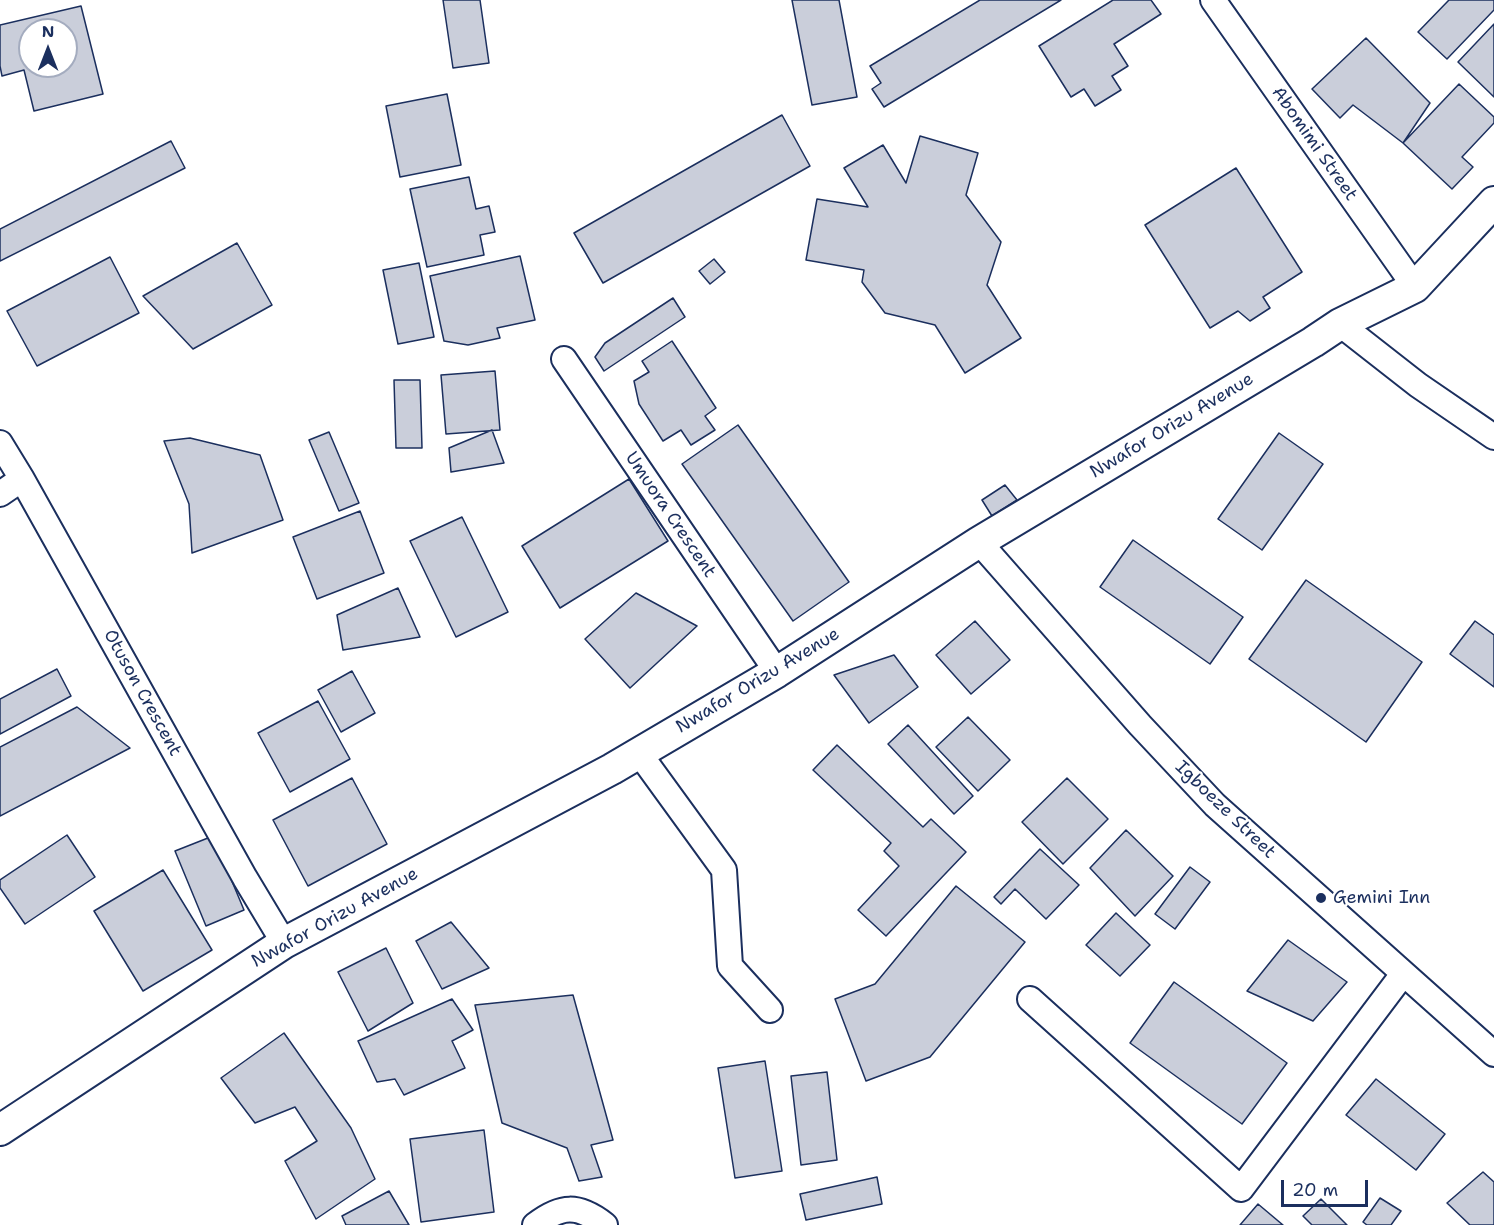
<!DOCTYPE html>
<html>
<head>
<meta charset="utf-8">
<style>
	body { margin:0 }
	#map { position:relative; width:1494px; height:1225px; overflow:hidden; background:#fff; font-family:"Shantell Sans",sans-serif }
	canvas { display:block }
	.north { position:absolute; left:18px; top:18px; width:60px; height:60px; box-sizing:border-box; background:#fff; border:2px solid #a4acbf; border-radius:50%; rotate:0deg; font-size:16px; font-weight:700; line-height:24px; text-align:center; color:#1b2f5e }
	.north::after { content:''; display:block; margin:auto; width:21px; height:27px; background:#1b2f5e; clip-path:polygon(50% 0,100% 100%,50% 72%,0 100%) }
	.scale { position:absolute; left:1281px; top:1180px; width:87px; height:27px; box-sizing:border-box; border:3px solid #1b2f5e; border-top:0; padding-left:8px; font-size:18px; line-height:21px; white-space:nowrap; color:#1b2f5e; -webkit-text-stroke:4px #fff; paint-order:stroke }
</style>
</head>
<body>
<div id="map">
<canvas width="1494" height="1225"></canvas>
<div class="north">N</div>
<div class="scale">20 m</div>
</div>
<script>
const g = document.querySelector('canvas').getContext('2d');
g.lineJoin = 'round';
function paint(path, color) { g.fillStyle = color; g.fill(path, 'evenodd'); }
function strokePath(path, color, width, dash) { g.strokeStyle = color; g.lineWidth = width; g.lineCap = dash ? 'butt' : 'round'; g.setLineDash(dash || []); g.stroke(path); }
function write(font, color, halo, rows, align = 'center') {
  g.font = font + ' "Shantell Sans",sans-serif'; g.lineWidth = 4.5; g.setLineDash([]); g.textBaseline = 'middle'; g.strokeStyle = halo; g.fillStyle = color; for (const [text, x, y, turn = 0] of rows) {
    g.save(); g.translate(x, y); g.rotate((+turn || 0) * Math.PI / 180); g.textAlign = isNaN(turn) ? turn : align; if (halo) g.strokeText(text, 0, 0); g.fillText(text, 0, 0); g.restore();
  }
}
const building = new Path2D(`
	M 443,0 L 480,0 L 489,63 L 453,68 Z
	M 792,0 L 839,0 L 857,97 L 812,105 Z
	M 980,0 L 1061,0 L 884,107 L 872,89 L 881,83 L 870,66 Z
	M 1113,0 L 1151,0 L 1161,14 L 1114,44 L 1128,66 L 1112,76 L 1121,90 L 1095,106 L 1084,89 L 1071,97 L 1039,46 Z
	M 1449,0 L 1494,0 L 1494,10 L 1447,59 L 1418,32 Z
	M 81,6 L 103,94 L 34,111 L 24,70 L 2,76 L 0,66 L 0,25 ZM 30,30 L 66,30 L 66,66 L 30,66 Z
	M 1494,24 L 1494,97 L 1458,62 Z
	M 1366,38 L 1430,103 L 1403,143 L 1353,105 L 1340,118 L 1312,89 Z
	M 1459,84 L 1494,117 L 1494,123 L 1462,157 L 1473,167 L 1452,189 L 1403,143 Z
	M 447,94 L 461,165 L 400,177 L 386,106 Z
	M 782,115 L 810,166 L 603,283 L 574,233 Z
	M 920,136 L 978,153 L 966,195 L 1001,242 L 987,285 L 1021,338 L 965,373 L 935,325 L 885,313 L 862,282 L 864,270 L 806,260 L 817,199 L 868,207 L 844,168 L 883,145 L 906,183 Z
	M 171,141 L 185,168 L 0,261 L 0,229 Z
	M 1236,168 L 1302,272 L 1263,297 L 1270,308 L 1250,321 L 1238,311 L 1210,328 L 1145,225 Z
	M 469,177 L 476,209 L 489,206 L 495,232 L 480,235 L 484,255 L 427,267 L 410,189 Z
	M 237,243 L 272,305 L 193,349 L 143,296 Z
	M 520,256 L 535,320 L 497,328 L 500,338 L 468,345 L 444,341 L 430,276 Z
	M 110,257 L 139,313 L 37,366 L 7,311 Z
	M 714,259 L 725,272 L 710,284 L 699,271 Z
	M 419,263 L 434,337 L 398,344 L 383,270 Z
	M 673,298 L 685,317 L 604,371 L 595,357 L 605,343 Z
	M 672,341 L 716,408 L 705,416 L 715,430 L 691,445 L 681,430 L 663,441 L 639,404 L 634,381 L 649,372 L 642,361 Z
	M 495,371 L 500,430 L 446,434 L 441,375 Z
	M 394,380 L 420,380 L 422,448 L 396,448 Z
	M 738,425 L 849,582 L 793,621 L 682,464 Z
	M 492,430 L 504,463 L 451,472 L 449,448 Z
	M 329,432 L 359,503 L 339,511 L 309,440 Z
	M 1279,433 L 1323,464 L 1262,550 L 1218,519 Z
	M 190,438 L 260,455 L 283,520 L 192,553 L 189,504 L 164,441 Z
	M 629,479 L 668,541 L 560,608 L 522,546 Z
	M 1005,485 L 1017,500 L 992,516 L 982,500 Z
	M 360,511 L 384,573 L 317,599 L 293,537 Z
	M 462,517 L 508,612 L 456,637 L 410,541 Z
	M 1133,540 L 1243,617 L 1210,664 L 1100,587 Z
	M 1306,580 L 1422,662 L 1366,742 L 1249,659 Z
	M 398,588 L 420,637 L 343,650 L 337,615 Z
	M 636,593 L 697,626 L 630,688 L 585,639 Z
	M 975,621 L 1010,660 L 971,694 L 936,655 Z
	M 1475,621 L 1494,635 L 1494,687 L 1450,654 Z
	M 894,655 L 918,687 L 869,723 L 834,675 Z
	M 57,669 L 71,696 L 0,734 L 0,699 Z
	M 352,671 L 375,713 L 341,732 L 318,690 Z
	M 318,701 L 350,759 L 290,792 L 258,733 Z
	M 77,707 L 130,748 L 0,816 L 0,747 Z
	M 968,717 L 1010,760 L 978,791 L 936,747 Z
	M 908,725 L 973,796 L 954,814 L 888,744 Z
	M 837,745 L 923,827 L 931,819 L 966,852 L 886,936 L 858,910 L 899,866 L 884,851 L 891,843 L 813,770 Z
	M 352,778 L 387,844 L 308,886 L 273,820 Z
	M 1067,778 L 1108,819 L 1063,864 L 1022,822 Z
	M 1126,830 L 1173,876 L 1135,916 L 1090,868 Z
	M 67,835 L 95,877 L 25,924 L 0,888 L 0,880 Z
	M 213,836 L 244,910 L 206,926 L 175,851 Z
	M 1040,849 L 1079,885 L 1046,919 L 1015,889 L 1001,904 L 994,897 Z
	M 1190,867 L 1210,882 L 1175,929 L 1155,914 Z
	M 163,870 L 212,950 L 143,991 L 94,911 Z
	M 956,886 L 1025,942 L 930,1057 L 866,1081 L 835,999 L 875,984 Z
	M 1116,913 L 1150,945 L 1120,976 L 1086,945 Z
	M 451,922 L 489,968 L 442,989 L 416,941 Z
	M 1288,940 L 1347,982 L 1313,1021 L 1247,991 Z
	M 386,948 L 413,1003 L 368,1031 L 338,972 Z
	M 1174,982 L 1287,1063 L 1242,1124 L 1130,1043 Z
	M 573,995 L 613,1140 L 591,1145 L 602,1177 L 579,1181 L 567,1148 L 502,1123 L 475,1005 Z
	M 452,999 L 473,1030 L 452,1041 L 465,1068 L 404,1095 L 395,1079 L 377,1082 L 358,1041 Z
	M 284,1033 L 351,1128 L 375,1179 L 316,1219 L 285,1161 L 317,1141 L 295,1107 L 255,1123 L 221,1078 Z
	M 765,1061 L 782,1171 L 735,1178 L 718,1068 Z
	M 827,1072 L 837,1160 L 801,1165 L 791,1076 Z
	M 1376,1079 L 1445,1134 L 1416,1170 L 1346,1115 Z
	M 484,1130 L 494,1212 L 421,1222 L 410,1139 Z
	M 1483,1172 L 1494,1182 L 1494,1225 L 1470,1225 L 1447,1203 Z
	M 877,1177 L 882,1204 L 806,1220 L 800,1194 Z
	M 389,1191 L 409,1225 L 346,1225 L 342,1216 Z
	M 1380,1198 L 1401,1211 L 1391,1225 L 1367,1225 L 1363,1222 Z
	M 1321,1199 L 1347,1225 L 1312,1225 L 1303,1216 Z
	M 1258,1204 L 1283,1225 L 1240,1225 Z`);
paint(building, '#caceda');
strokePath(building, '#1b2f5e', 1.5);
const minor = new Path2D(`
	M 1213,0 L 1415,287
	M 1340,324 L 1418,385 L 1494,437
	M 564,359 L 777,672
	M 0,443 L 22,479 L 245,878 L 284,943
	M 0,494 L 22,479
	M 979,542 L 1140,725 L 1215,805 L 1494,1054
	M 639,753 L 724,870 L 730,966 L 770,1010
	M 1030,999 L 1241,1189 L 1403,974
	M 535,1225 C 561,1205 578,1204 605,1225`);
const tertiary = new Path2D(`
	M 0,1130 L 284,943 L 612,769 L 777,672 L 979,542 L 1313,342 L 1340,324 L 1415,287 L 1494,202`);
strokePath(minor, '#1b2f5e', 28);
strokePath(tertiary, '#1b2f5e', 34);
strokePath(minor, '#fff', 24);
strokePath(tertiary, '#fff', 30);
for (const [x, y, r, color] of [
	[1321,898,6,"#1b2f5e"]
]) { const dot = new Path2D(); dot.arc(x, y, r, 0, 2 * Math.PI); g.fillStyle = color; g.fill(dot); strokePath(dot, '#fff', 2); }
write('18px', '#1b2f5e', '#fff', [
	["Abomimi Street",1314,144,55],
	["Nwafor Orizu Avenue",1172,426,-31],
	["Umuora Crescent",670,515,56],
	["Nwafor Orizu Avenue",758,681,-31],
	["Otuson Crescent",142,693,61],
	["Igboeze Street",1225,810,44],
	["Nwafor Orizu Avenue",335,918,-29]
]);
write('18px', '#1b2f5e', '#fff', [
	["Gemini Inn",1333,898]
], 'left');
</script>
</body>
</html>
